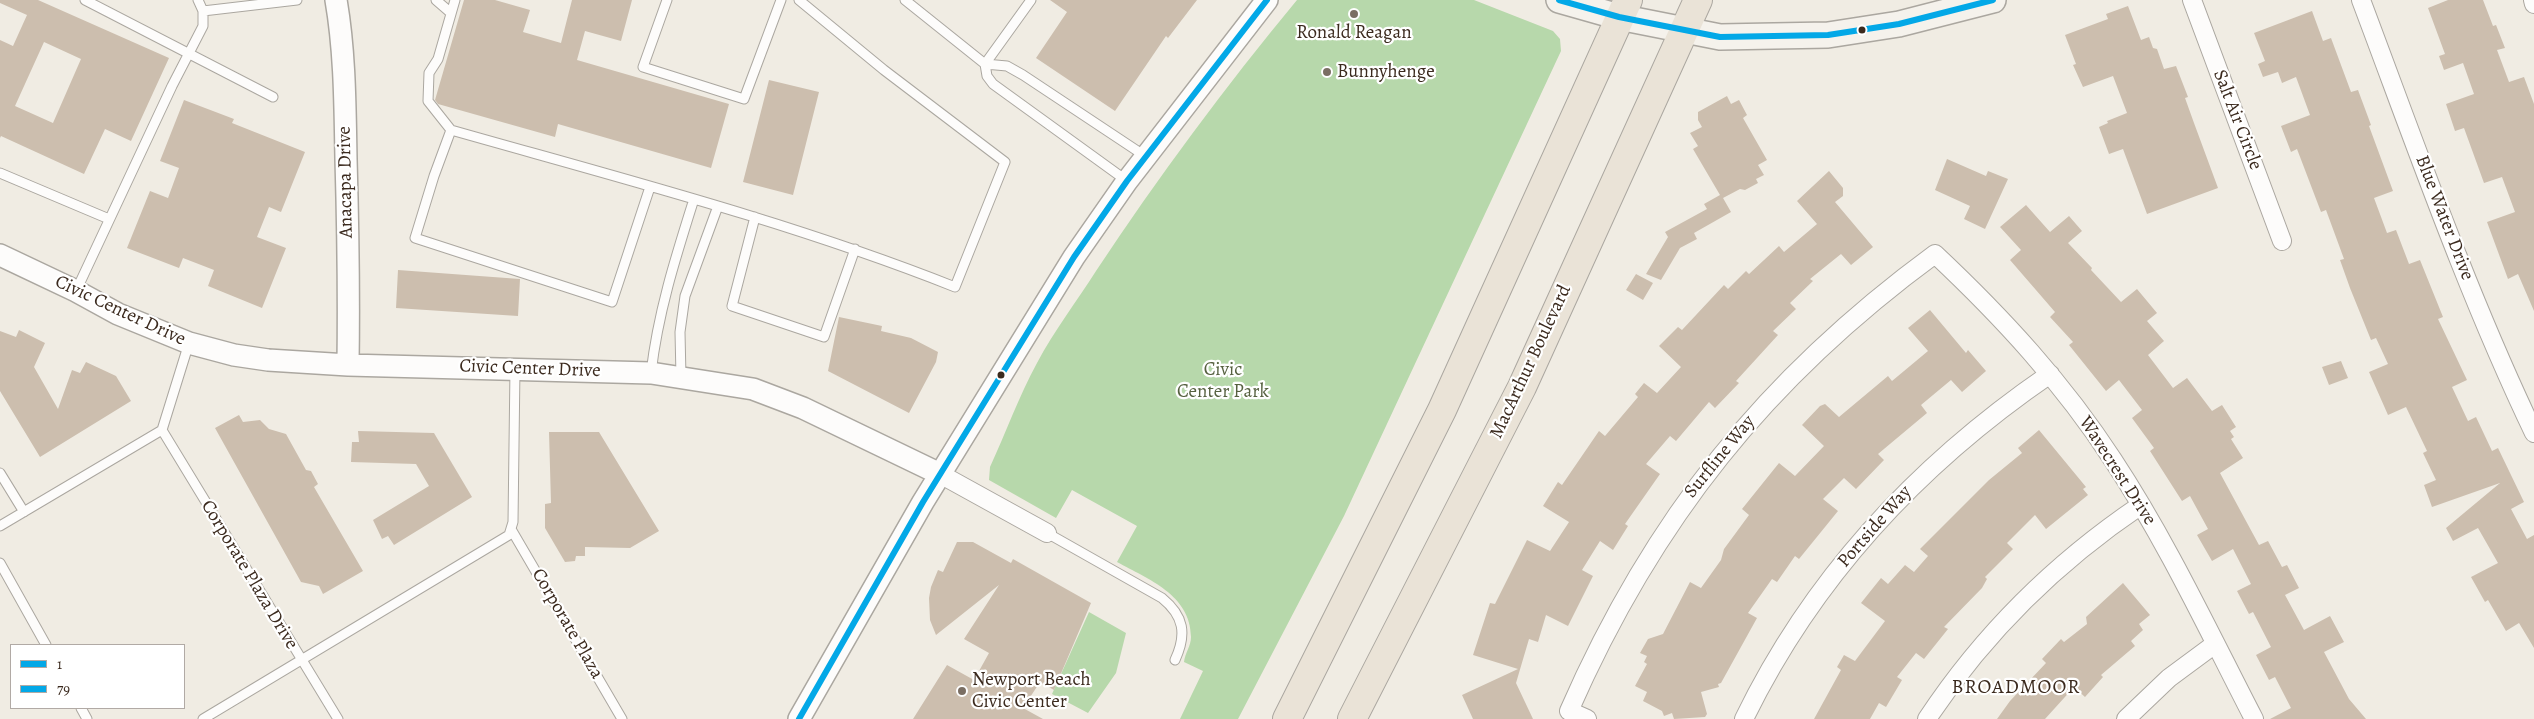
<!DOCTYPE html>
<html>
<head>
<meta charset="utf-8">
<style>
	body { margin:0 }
	#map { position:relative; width:2534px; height:719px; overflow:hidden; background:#f0ece3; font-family:Alegreya,serif }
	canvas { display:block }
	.legend { position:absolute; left:10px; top:644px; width:175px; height:65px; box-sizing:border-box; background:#fff; border:1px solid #b1aaa5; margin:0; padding:6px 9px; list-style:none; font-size:15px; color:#3b2a1e }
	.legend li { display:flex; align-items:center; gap:10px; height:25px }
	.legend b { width:25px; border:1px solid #b1aaa5 }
</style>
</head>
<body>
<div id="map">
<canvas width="2534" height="719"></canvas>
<ul class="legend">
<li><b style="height:6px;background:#03a8e7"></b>1</li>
<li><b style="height:6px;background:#03a8e7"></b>79</li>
</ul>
</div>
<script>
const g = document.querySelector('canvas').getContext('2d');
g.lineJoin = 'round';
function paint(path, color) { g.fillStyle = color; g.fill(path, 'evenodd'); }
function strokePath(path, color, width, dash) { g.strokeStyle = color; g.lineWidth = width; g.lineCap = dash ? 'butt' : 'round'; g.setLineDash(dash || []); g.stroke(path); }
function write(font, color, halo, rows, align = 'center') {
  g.font = font + ' Alegreya,serif'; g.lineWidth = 4.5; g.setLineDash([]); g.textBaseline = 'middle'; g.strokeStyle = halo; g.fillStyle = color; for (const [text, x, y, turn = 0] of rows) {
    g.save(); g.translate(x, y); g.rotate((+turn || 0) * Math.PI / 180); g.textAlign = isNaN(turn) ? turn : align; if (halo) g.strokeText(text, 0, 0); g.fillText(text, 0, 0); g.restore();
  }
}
paint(new Path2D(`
	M 1297,0 L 1474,0 L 1553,31 L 1560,39 L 1561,51 L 1344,516 L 1238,719 L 1180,719 L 1203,671 L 1184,662 C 1185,653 1191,646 1191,637 C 1191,595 1148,579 1117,562 L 1137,526 L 1072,490 L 1056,518 L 989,480 L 990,467 C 1006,432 1019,396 1037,363 C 1054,331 1077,301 1096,271 C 1158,177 1225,87 1297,0 Z
	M 1089,612 L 1126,633 L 1116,673 L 1088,713 L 1052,694 Z`), '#b7d8ab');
paint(new Path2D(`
	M 0,0 L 38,0 L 169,58 L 131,141 L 105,129 L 84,174 L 1,136 L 0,138 L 0,40 L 13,46 L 27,15 L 0,3 ZM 44,42 L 81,59 L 53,123 L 15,106 Z
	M 464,0 L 495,0 L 530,10 L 523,32 L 561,43 L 572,0 L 632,0 L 621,41 L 585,31 L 577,60 L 729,104 L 711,168 L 558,124 L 555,137 L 438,104 L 435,100 Z
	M 1050,0 L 1197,0 L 1168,38 L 1166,36 L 1115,111 L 1036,58 L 1067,12 Z
	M 2448,0 L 2483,0 L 2493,26 L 2496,25 L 2505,48 L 2497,50 L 2509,82 L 2524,77 L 2534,104 L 2534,311 L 2518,274 L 2508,279 L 2487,222 L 2515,212 L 2502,177 L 2484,183 L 2464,128 L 2455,131 L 2446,104 L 2474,94 L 2463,63 L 2444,70 L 2439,56 L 2445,54 L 2428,8 Z
	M 2128,6 L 2141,40 L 2149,37 L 2153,48 L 2157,49 L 2164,69 L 2176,66 L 2188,97 L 2185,98 L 2194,123 L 2218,188 L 2147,214 L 2123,149 L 2109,154 L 2099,127 L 2108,123 L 2107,121 L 2127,113 L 2113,76 L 2083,87 L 2073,65 L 2076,64 L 2065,35 L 2108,19 L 2106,14 Z
	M 2312,11 L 2323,41 L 2331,38 L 2351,92 L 2358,90 L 2371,125 L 2369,126 L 2393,191 L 2374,198 L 2387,233 L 2396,230 L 2409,264 L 2420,260 L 2443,317 L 2438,319 L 2467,380 L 2452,387 L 2468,421 L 2476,417 L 2492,451 L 2498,448 L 2524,502 L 2511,509 L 2527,539 L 2534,535 L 2534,648 L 2519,623 L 2506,631 L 2488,600 L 2485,602 L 2471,577 L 2498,563 L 2478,528 L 2453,541 L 2446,528 L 2500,483 L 2432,507 L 2424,485 L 2436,480 L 2423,453 L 2427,451 L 2406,407 L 2388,415 L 2369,372 L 2388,364 L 2376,338 L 2371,340 L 2350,288 L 2340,260 L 2344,259 L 2326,210 L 2321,212 L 2297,149 L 2291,152 L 2281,126 L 2310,115 L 2296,77 L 2282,83 L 2278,72 L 2263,77 L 2258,64 L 2265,61 L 2254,33 Z
	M 769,80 L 819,92 L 793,195 L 743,182 Z
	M 1727,96 L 1731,104 L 1739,100 L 1747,115 L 1743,118 L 1767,160 L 1758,165 L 1764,175 L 1756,179 L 1758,183 L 1745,190 L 1740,189 L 1723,198 L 1731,212 L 1694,233 L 1697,239 L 1680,248 L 1661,280 L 1646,274 L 1668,237 L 1665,232 L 1707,209 L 1704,204 L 1720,195 L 1693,149 L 1698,146 L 1690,133 L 1702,127 L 1698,120 L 1698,112 Z
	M 184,100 L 234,119 L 232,123 L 305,152 L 281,212 L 269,207 L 257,237 L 286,248 L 262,308 L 208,286 L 214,270 L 183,258 L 179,268 L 127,248 L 150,191 L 168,198 L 179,168 L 160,161 Z
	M 1947,159 L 1986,176 L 1988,171 L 2008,179 L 1985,229 L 1964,219 L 1970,206 L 1935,190 Z
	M 1829,171 L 1843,188 L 1843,196 L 1835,202 L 1873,247 L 1851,265 L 1841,254 L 1810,279 L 1813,281 L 1790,303 L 1796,309 L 1773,331 L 1778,335 L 1736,381 L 1739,383 L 1715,408 L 1709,402 L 1676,441 L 1670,436 L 1646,464 L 1660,474 L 1625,524 L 1628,526 L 1613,550 L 1600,541 L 1582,570 L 1593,576 L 1568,626 L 1546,615 L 1538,642 L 1529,639 L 1516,683 L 1533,719 L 1473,719 L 1462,695 L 1518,669 L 1473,655 L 1490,603 L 1495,604 L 1527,540 L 1550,551 L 1569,522 L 1543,506 L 1558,482 L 1562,485 L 1599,431 L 1605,436 L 1638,397 L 1635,394 L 1644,383 L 1657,393 L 1681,367 L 1659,346 L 1678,327 L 1682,330 L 1724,285 L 1728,289 L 1746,271 L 1749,274 L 1779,246 L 1784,252 L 1817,224 L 1797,201 Z
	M 2026,205 L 2050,232 L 2069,216 L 2082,231 L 2068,243 L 2092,268 L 2091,270 L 2121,302 L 2137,289 L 2157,313 L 2147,321 L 2164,341 L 2148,355 L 2173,388 L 2187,378 L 2212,411 L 2222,405 L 2236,427 L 2230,431 L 2234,437 L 2231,439 L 2243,458 L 2220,473 L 2259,545 L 2268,541 L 2282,567 L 2287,565 L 2299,588 L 2285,595 L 2304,630 L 2330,616 L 2344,642 L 2324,652 L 2349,699 L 2366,719 L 2270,719 L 2291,708 L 2275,677 L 2269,680 L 2256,655 L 2271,647 L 2253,612 L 2249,614 L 2237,591 L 2251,584 L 2233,549 L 2212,561 L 2197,535 L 2208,529 L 2190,496 L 2182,501 L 2150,451 L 2154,448 L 2132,418 L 2142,410 L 2119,380 L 2106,391 L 2069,345 L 2073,342 L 2050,317 L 2055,312 L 2010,260 L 2021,250 L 2000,227 Z
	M 398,270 L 520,279 L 518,316 L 396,308 Z
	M 1636,274 L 1653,283 L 1643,300 L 1626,290 Z
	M 1930,310 L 1966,353 L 1968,350 L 1986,371 L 1962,392 L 1951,380 L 1921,405 L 1927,413 L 1878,454 L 1884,460 L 1856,489 L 1844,478 L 1823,499 L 1838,511 L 1799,559 L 1795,556 L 1777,582 L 1772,579 L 1748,613 L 1757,618 L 1721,683 L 1718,684 L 1719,687 L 1701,692 L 1707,714 L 1705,717 L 1674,719 L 1672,713 L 1664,716 L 1662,711 L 1643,701 L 1647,692 L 1635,686 L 1647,664 L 1644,662 L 1647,656 L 1640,653 L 1648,639 L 1663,634 L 1690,582 L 1701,588 L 1721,560 L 1724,549 L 1749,515 L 1742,509 L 1779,463 L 1795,476 L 1824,446 L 1802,425 L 1820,406 L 1825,404 L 1839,417 L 1888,376 L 1892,381 L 1928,351 L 1908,328 Z
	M 839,317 L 882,326 L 881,331 L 911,338 L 938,352 L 936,362 L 909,413 L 828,371 Z
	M 19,330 L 45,343 L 34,367 L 58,409 L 72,370 L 80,373 L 86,362 L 116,376 L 131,401 L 40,457 L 0,391 L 0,331 L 16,337 Z
	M 2341,361 L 2348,378 L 2329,385 L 2322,367 Z
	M 239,415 L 243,422 L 260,420 L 269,429 L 286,434 L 306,470 L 311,471 L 318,484 L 314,487 L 363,571 L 323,594 L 319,586 L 301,582 L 215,428 Z
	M 2039,430 L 2086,487 L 2083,489 L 2088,495 L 2046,529 L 2035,515 L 2007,543 L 2013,549 L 1985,577 L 1987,579 L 1982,588 L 1944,627 L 1948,629 L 1924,659 L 1916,653 L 1897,677 L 1902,680 L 1886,707 L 1879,703 L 1870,719 L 1814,719 L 1841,670 L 1837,667 L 1844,655 L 1855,661 L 1885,621 L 1861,603 L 1881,578 L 1888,584 L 1905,565 L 1914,572 L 1928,556 L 1920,549 L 1989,480 L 2022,453 L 2018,448 Z
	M 358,431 L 434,433 L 472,497 L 394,545 L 388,536 L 382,539 L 373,520 L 429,486 L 416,464 L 351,462 L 352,442 L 359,442 Z
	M 549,432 L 599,432 L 659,531 L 630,548 L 585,547 L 585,556 L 576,556 L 575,561 L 565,562 L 545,528 L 545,504 L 551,503 Z
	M 957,542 L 973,542 L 1011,563 L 1013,559 L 1091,603 L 1054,690 L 1040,682 L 1023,708 L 1043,719 L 913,719 L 947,665 L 974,680 L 989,653 L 964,639 L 999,585 L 936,635 L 930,620 L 929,598 L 931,587 L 938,570 L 943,572 Z
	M 2123,583 L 2150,615 L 2139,624 L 2143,630 L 2131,641 L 2135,646 L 2101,675 L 2103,677 L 2085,697 L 2074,687 L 2045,719 L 1997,719 L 2010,701 L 2046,663 L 2042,659 L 2061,639 L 2064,642 L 2087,624 L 2086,617 Z`), '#ccbeae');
const service = new Path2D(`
	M 85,0 L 273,97
	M 436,0 L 451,13
	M 455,0 L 438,59 L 429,73 L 428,101 L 451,130 C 620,178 791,222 955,287 L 1005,162 L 884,70 L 799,0
	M 667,0 L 643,67 L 744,99 L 781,0
	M 905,0 L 985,64 L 1007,66 L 1023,75 L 1145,156
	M 1031,0 L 985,64 L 987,76 L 993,84 L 1127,181
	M 203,11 L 297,0
	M 451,130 L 434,176 L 415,238 L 612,302 L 650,187
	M 0,173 L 109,219
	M 755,217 L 732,306 L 824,337 L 855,249
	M 76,291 L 172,86 L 203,26 L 203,11 L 198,0
	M 651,373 C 658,312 676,256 694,199
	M 681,377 L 680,332 L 685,296 L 718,206
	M 162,430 L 338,719
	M 0,473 L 24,512
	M 0,526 L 162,430 L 189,343
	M 511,529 L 622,719
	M 1047,533 L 1162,598 C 1184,616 1187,634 1175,660
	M 0,563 L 46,645
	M 81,708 L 87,719
	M 203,719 L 509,535 L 513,522 L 515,368`);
const minor = new Path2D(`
	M 2192,0 L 2282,241
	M 2361,0 C 2416,146 2467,293 2534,433
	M 2533,0 L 2534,4
	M 940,474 L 1047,533
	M 1587,719 L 1569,711 C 1653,519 1766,378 1935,254 C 2002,317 2063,383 2113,460 C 2167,542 2209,632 2254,719
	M 1744,719 C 1813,577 1920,463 2050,374
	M 1927,719 C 1984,633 2055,563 2141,505
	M 2126,719 L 2169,678 L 2215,644`);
const tertiary = new Path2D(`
	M 336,0 C 345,52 345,106 346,159 C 348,228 349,296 348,365
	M 0,255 L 76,291 L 118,314 L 189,343 L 234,355 L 268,360 L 348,365 L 651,373 L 753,389 L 803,408 L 940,474
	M 799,719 L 923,502 L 1074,257 L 1127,181 L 1267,0`);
const secondary = new Path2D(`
	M 1559,0 L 1619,17 L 1720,37 L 1828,35 L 1899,24 L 1993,0`);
const primary = new Path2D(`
	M 1287,719 L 1442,410 L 1628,0
	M 1352,719 L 1522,387 L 1698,0`);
strokePath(service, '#aba7a0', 11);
strokePath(minor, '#aba7a0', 20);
strokePath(tertiary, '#aba7a0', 24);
strokePath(secondary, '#aba7a0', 28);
strokePath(primary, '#aba7a0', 30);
strokePath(service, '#fdfcfb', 9);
strokePath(minor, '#fdfcfb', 18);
strokePath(tertiary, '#fdfcfb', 21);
strokePath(secondary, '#f5f2ec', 25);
strokePath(primary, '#eae3d7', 28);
strokePath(new Path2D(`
	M 799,719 L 923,502 L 1074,257 L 1127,181 L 1267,0`), '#03a8e7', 6);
strokePath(new Path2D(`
	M 1559,0 L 1619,17 L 1720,37 L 1828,35 L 1899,24 L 1993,0`), '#03a8e7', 6);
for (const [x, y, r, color] of [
	[1354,14,5,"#7a6e63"],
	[1862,30,4.5,"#3b2a1e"],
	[1327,72,5,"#7a6e63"],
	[1001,375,4.5,"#3b2a1e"],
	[962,691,5,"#7a6e63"]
]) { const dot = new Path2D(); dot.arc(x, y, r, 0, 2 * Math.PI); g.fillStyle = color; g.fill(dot); strokePath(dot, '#fff', 2); }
write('19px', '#3b2a1e', '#fff', [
	["Ronald Reagan",1354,33,"center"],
	["Bunnyhenge",1337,72],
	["Newport Beach",972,680],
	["Civic Center",972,702]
], 'left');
write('19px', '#3b2a1e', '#fff', [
	["Salt Air Circle",2237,120,69],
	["Anacapa Drive",346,182,-91],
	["Blue Water Drive",2444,218,69],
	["Civic Center Drive",120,311,25],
	["MacArthur Boulevard",1531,362,-65],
	["Civic Center Drive",530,369,2],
	["Surfline Way",1720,457,-51],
	["Wavecrest Drive",2117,471,57],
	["Portside Way",1875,527,-49],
	["Corporate Plaza Drive",249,575,59],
	["Corporate Plaza",567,624,60]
]);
write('19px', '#566140', '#fff', [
	["Civic",1223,370],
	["Center Park",1223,392]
]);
g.letterSpacing = '1px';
write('20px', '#3b2a1e', '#fff', [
	["BROADMOOR",2016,688]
]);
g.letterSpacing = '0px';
</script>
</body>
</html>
